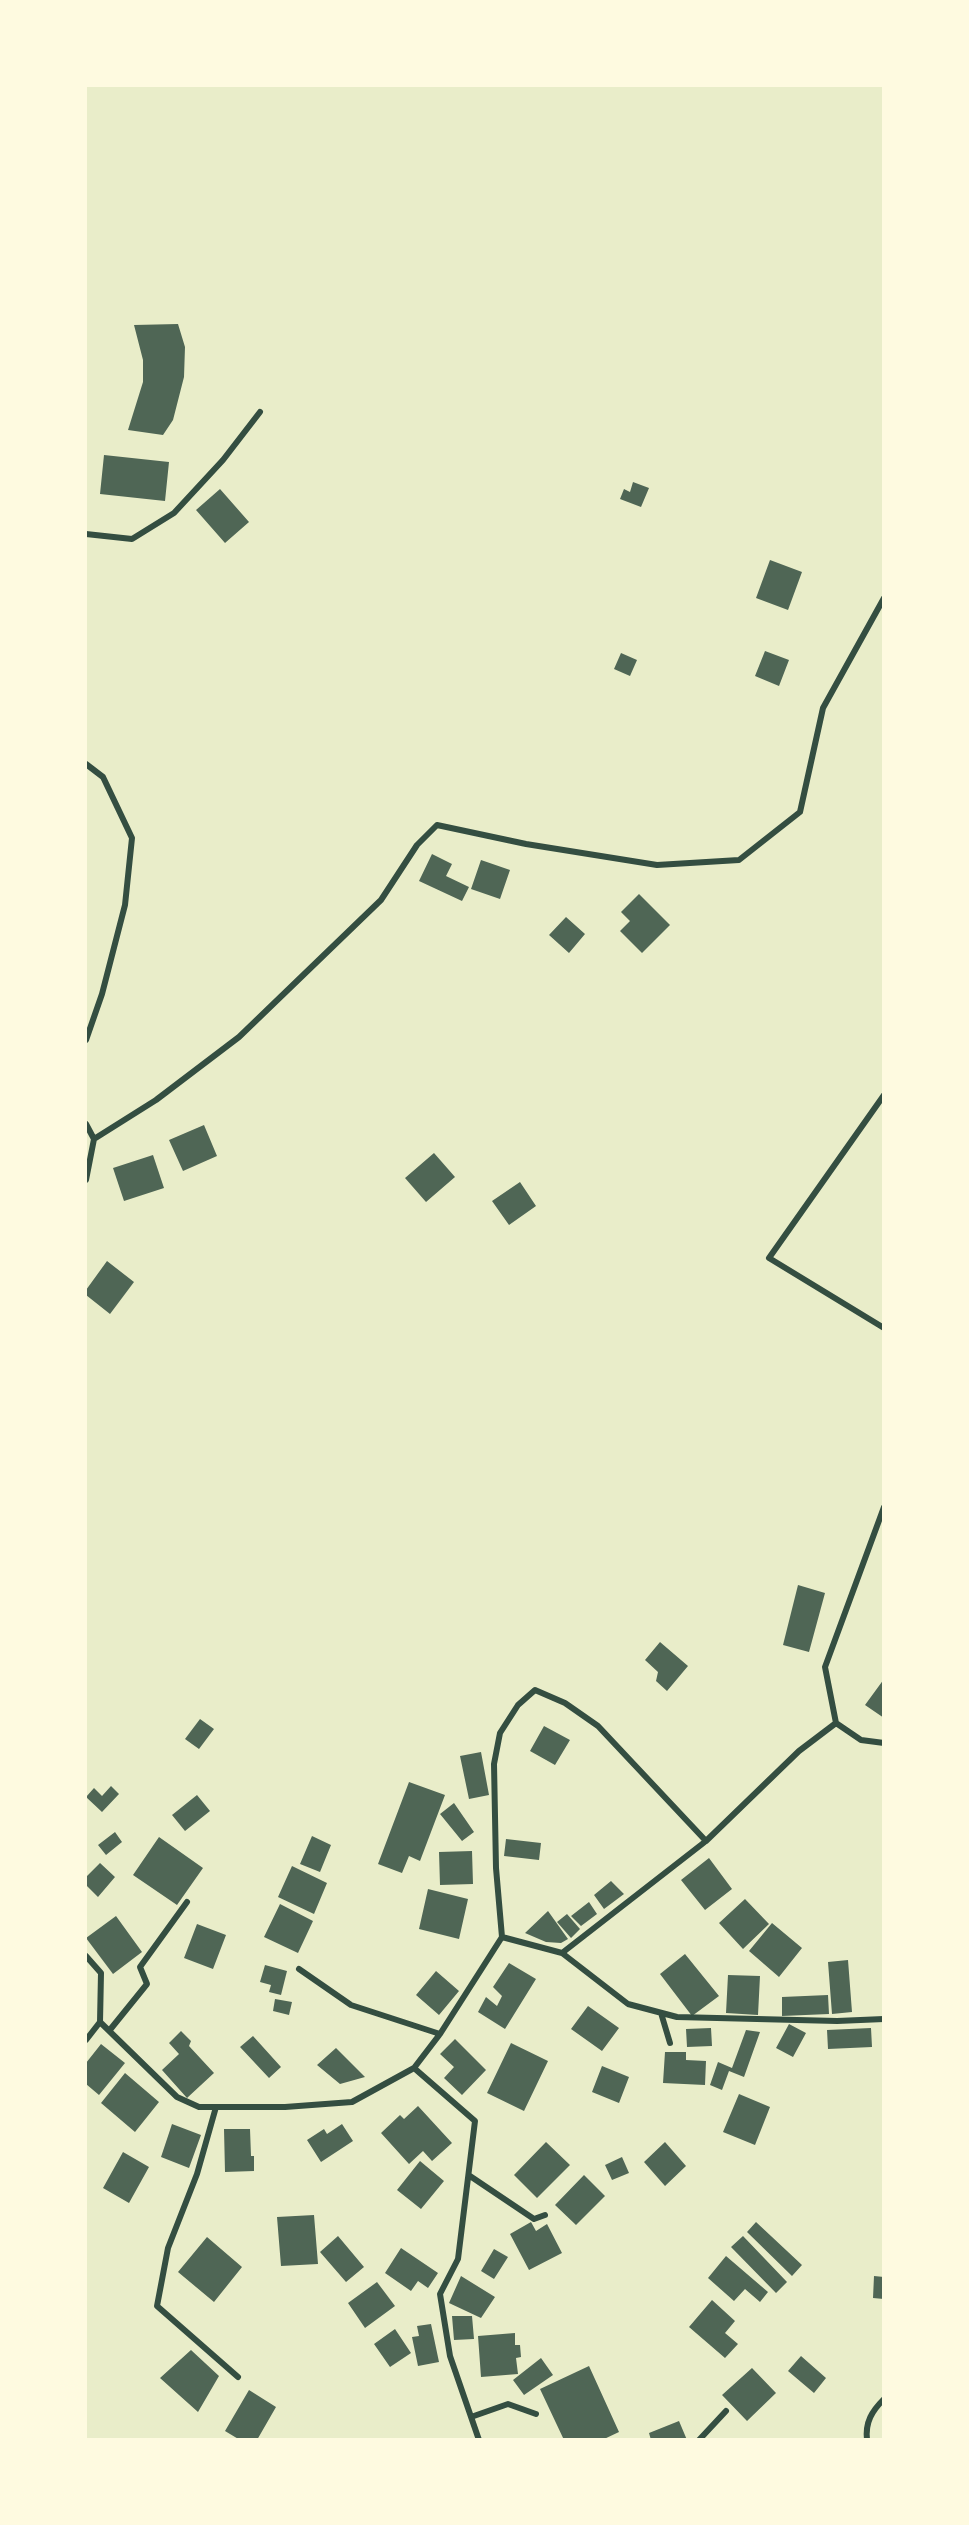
<!DOCTYPE html>
<html>
<head>
<meta charset="utf-8">
<style>
	body { margin:0 }
	#map { position:relative; width:969px; height:2525px; overflow:hidden; background:#e9edc9; font-family:"Space Grotesk",sans-serif }
	canvas { display:block }
	.frame { position:absolute; inset:0; border:87px solid #fefae0; pointer-events:none }
</style>
</head>
<body>
<div id="map">
<canvas width="969" height="2525"></canvas>
<div class="frame"></div>
</div>
<script>
const g = document.querySelector('canvas').getContext('2d');
g.lineJoin = 'round';
function paint(path, color) { g.fillStyle = color; g.fill(path, 'evenodd'); }
function strokePath(path, color, width, dash) { g.strokeStyle = color; g.lineWidth = width; g.lineCap = dash ? 'butt' : 'round'; g.setLineDash(dash || []); g.stroke(path); }
paint(new Path2D(`
	M 178,324 L 185,347 L 184,377 L 173,420 L 163,435 L 128,430 L 143,382 L 143,360 L 134,325 Z
	M 104,455 L 169,462 L 165,501 L 100,494 Z
	M 633,482 L 649,488 L 641,507 L 620,499 L 624,489 L 630,492 Z
	M 220,489 L 249,522 L 225,543 L 196,510 Z
	M 770,560 L 802,572 L 788,610 L 756,598 Z
	M 765,651 L 789,660 L 779,686 L 755,676 Z
	M 621,653 L 637,660 L 630,676 L 614,669 Z
	M 432,854 L 452,864 L 446,876 L 469,887 L 462,901 L 419,881 Z
	M 481,860 L 510,870 L 500,899 L 471,889 Z
	M 639,894 L 670,925 L 642,953 L 620,931 L 630,921 L 621,912 Z
	M 566,917 L 585,934 L 569,953 L 549,935 Z
	M 204,1125 L 217,1156 L 183,1171 L 169,1140 Z
	M 434,1153 L 455,1177 L 426,1202 L 405,1178 Z
	M 153,1155 L 164,1188 L 124,1201 L 113,1168 Z
	M 520,1182 L 536,1206 L 509,1225 L 492,1201 Z
	M 107,1261 L 134,1282 L 110,1314 L 86,1295 L 86,1290 Z
	M 798,1585 L 825,1593 L 809,1652 L 783,1645 Z
	M 660,1642 L 688,1666 L 667,1691 L 656,1681 L 658,1672 L 645,1660 Z
	M 884,1679 L 884,1718 L 865,1705 Z
	M 200,1719 L 214,1729 L 199,1749 L 185,1739 Z
	M 544,1726 L 570,1740 L 555,1765 L 530,1751 Z
	M 481,1752 L 489,1795 L 469,1799 L 460,1756 Z
	M 409,1782 L 445,1795 L 420,1861 L 409,1856 L 402,1873 L 378,1864 Z
	M 111,1786 L 119,1794 L 102,1812 L 86,1797 L 94,1788 L 102,1796 Z
	M 197,1795 L 210,1811 L 185,1831 L 172,1815 Z
	M 454,1803 L 474,1832 L 462,1841 L 440,1814 Z
	M 115,1832 L 122,1842 L 106,1855 L 98,1845 Z
	M 312,1836 L 331,1845 L 320,1872 L 300,1864 Z
	M 159,1837 L 203,1868 L 177,1905 L 133,1875 Z
	M 506,1839 L 541,1843 L 539,1860 L 504,1856 Z
	M 472,1851 L 473,1884 L 440,1885 L 439,1852 Z
	M 709,1858 L 732,1889 L 705,1910 L 681,1880 Z
	M 100,1863 L 115,1877 L 98,1897 L 86,1885 L 86,1877 Z
	M 292,1866 L 327,1883 L 314,1914 L 278,1897 Z
	M 611,1881 L 624,1894 L 604,1909 L 594,1895 Z
	M 428,1889 L 468,1899 L 459,1939 L 419,1929 Z
	M 745,1899 L 769,1924 L 743,1949 L 719,1923 Z
	M 589,1902 L 597,1914 L 581,1926 L 571,1916 Z
	M 280,1904 L 313,1921 L 298,1953 L 264,1937 Z
	M 548,1911 L 568,1939 L 561,1943 L 546,1942 L 525,1933 Z
	M 567,1914 L 580,1929 L 571,1938 L 557,1922 Z
	M 116,1916 L 142,1952 L 113,1974 L 86,1938 Z
	M 772,1923 L 802,1948 L 779,1977 L 749,1951 Z
	M 197,1924 L 226,1935 L 213,1969 L 184,1958 Z
	M 685,1954 L 719,1996 L 692,2016 L 660,1974 Z
	M 848,1960 L 852,2012 L 832,2014 L 828,1962 Z
	M 509,1963 L 536,1979 L 505,2029 L 478,2012 L 486,1997 L 497,2006 L 502,1996 L 493,1987 Z
	M 265,1965 L 287,1971 L 281,1995 L 269,1992 L 271,1985 L 260,1982 Z
	M 436,1971 L 459,1991 L 439,2015 L 416,1995 Z
	M 728,1975 L 760,1976 L 758,2015 L 726,2013 Z
	M 828,1995 L 829,2014 L 782,2016 L 782,1997 Z
	M 275,1999 L 292,2002 L 289,2015 L 273,2011 Z
	M 588,2006 L 619,2028 L 602,2051 L 571,2029 Z
	M 789,2024 L 806,2033 L 793,2057 L 776,2048 Z
	M 711,2028 L 712,2046 L 687,2047 L 686,2029 Z
	M 871,2028 L 872,2047 L 828,2049 L 827,2030 Z
	M 746,2030 L 760,2032 L 744,2077 L 729,2071 L 722,2090 L 710,2085 L 718,2062 L 732,2068 Z
	M 181,2031 L 191,2041 L 189,2046 L 214,2073 L 187,2098 L 162,2070 L 179,2054 L 169,2043 Z
	M 253,2036 L 281,2067 L 269,2078 L 240,2047 Z
	M 455,2039 L 486,2070 L 462,2095 L 444,2078 L 454,2067 L 440,2054 Z
	M 511,2043 L 548,2061 L 524,2111 L 487,2093 Z
	M 101,2044 L 125,2063 L 99,2095 L 86,2084 L 86,2063 Z
	M 336,2048 L 365,2077 L 340,2084 L 317,2065 Z
	M 665,2052 L 686,2052 L 686,2060 L 706,2061 L 705,2085 L 663,2083 Z
	M 602,2066 L 629,2077 L 619,2103 L 592,2092 Z
	M 125,2073 L 159,2102 L 135,2132 L 101,2103 Z
	M 739,2094 L 770,2107 L 755,2145 L 723,2132 Z
	M 418,2106 L 452,2143 L 432,2161 L 423,2151 L 409,2164 L 381,2133 L 400,2115 L 404,2119 Z
	M 172,2124 L 201,2135 L 189,2168 L 161,2157 Z
	M 342,2124 L 353,2141 L 321,2162 L 307,2140 L 324,2129 L 327,2134 Z
	M 224,2129 L 250,2129 L 251,2156 L 254,2156 L 254,2171 L 225,2172 Z
	M 546,2142 L 570,2165 L 537,2198 L 514,2175 Z
	M 665,2142 L 686,2166 L 665,2186 L 644,2162 Z
	M 123,2152 L 149,2167 L 129,2203 L 103,2188 Z
	M 622,2157 L 629,2173 L 612,2180 L 605,2165 Z
	M 420,2161 L 444,2181 L 421,2209 L 397,2190 Z
	M 584,2175 L 605,2196 L 576,2225 L 555,2205 Z
	M 314,2215 L 318,2264 L 281,2266 L 277,2217 Z
	M 531,2222 L 536,2231 L 547,2224 L 562,2253 L 529,2270 L 510,2234 Z
	M 756,2222 L 802,2265 L 792,2276 L 747,2232 Z
	M 338,2236 L 364,2267 L 346,2282 L 320,2252 Z
	M 743,2236 L 787,2282 L 776,2293 L 731,2247 Z
	M 207,2237 L 242,2267 L 214,2302 L 178,2272 Z
	M 401,2248 L 438,2273 L 428,2288 L 418,2281 L 411,2291 L 385,2273 Z
	M 494,2249 L 508,2257 L 494,2279 L 481,2271 Z
	M 726,2256 L 768,2292 L 760,2302 L 745,2289 L 734,2301 L 708,2278 Z
	M 461,2276 L 495,2297 L 481,2318 L 449,2303 Z
	M 874,2276 L 884,2277 L 884,2299 L 873,2298 Z
	M 377,2282 L 395,2306 L 365,2328 L 348,2303 Z
	M 712,2300 L 735,2321 L 725,2333 L 738,2344 L 725,2358 L 689,2327 Z
	M 452,2316 L 472,2316 L 474,2339 L 454,2340 Z
	M 431,2324 L 439,2362 L 418,2366 L 412,2337 L 419,2336 L 417,2326 Z
	M 395,2329 L 411,2353 L 390,2367 L 374,2344 Z
	M 515,2333 L 515,2345 L 520,2345 L 521,2357 L 516,2358 L 518,2374 L 481,2377 L 478,2336 Z
	M 191,2350 L 219,2376 L 198,2412 L 160,2378 Z
	M 801,2356 L 826,2378 L 814,2393 L 788,2371 Z
	M 541,2358 L 553,2375 L 524,2395 L 513,2380 Z
	M 589,2366 L 619,2432 L 602,2440 L 564,2440 L 540,2389 Z
	M 752,2368 L 776,2393 L 747,2421 L 722,2395 Z
	M 249,2390 L 276,2407 L 257,2440 L 240,2440 L 225,2431 Z
	M 679,2421 L 687,2440 L 651,2440 L 649,2433 Z`), '#4f6655');
strokePath(new Path2D(`
	M 86,534 L 132,539 L 174,513 L 223,460 L 260,412
	M 86,764 L 103,777 L 132,838 L 125,905 L 102,994 L 86,1040
	M 884,1095 L 769,1258 L 884,1328
	M 86,1124 L 94,1139
	M 86,1180 L 94,1139 L 156,1100 L 239,1037 L 381,900 L 417,845 L 437,825 L 526,844 L 657,865 L 739,860 L 800,812 L 823,708 L 884,598
	M 836,1723 L 825,1667 L 884,1507
	M 502,1937 L 562,1953 L 628,2004 L 677,2017 L 837,2021 L 884,2019
	M 562,1953 L 706,1841 L 799,1751 L 836,1723 L 861,1740 L 884,1743
	M 86,1956 L 101,1973 L 100,2022 L 177,2097 L 199,2107 L 285,2107 L 352,2102 L 414,2068 L 475,2121 L 458,2259 L 440,2294 L 450,2356 L 479,2440
	M 299,1969 L 351,2005 L 440,2034
	M 661,2013 L 670,2043
	M 109,2031 L 147,1984 L 140,1967 L 187,1902
	M 86,2040 L 100,2022
	M 414,2068 L 440,2034 L 502,1937 L 496,1868 L 494,1764 L 500,1733 L 518,1705 L 535,1690 L 565,1703 L 598,1726 L 706,1841
	M 216,2107 L 197,2174 L 168,2248 L 157,2306 L 238,2377
	M 470,2176 L 534,2219 L 545,2215
	M 471,2417 L 508,2404 L 536,2414
	M 699,2440 L 726,2411
	M 867,2440 C 865,2422 872,2411 884,2399`), '#344e41', 6);
</script>
</body>
</html>
